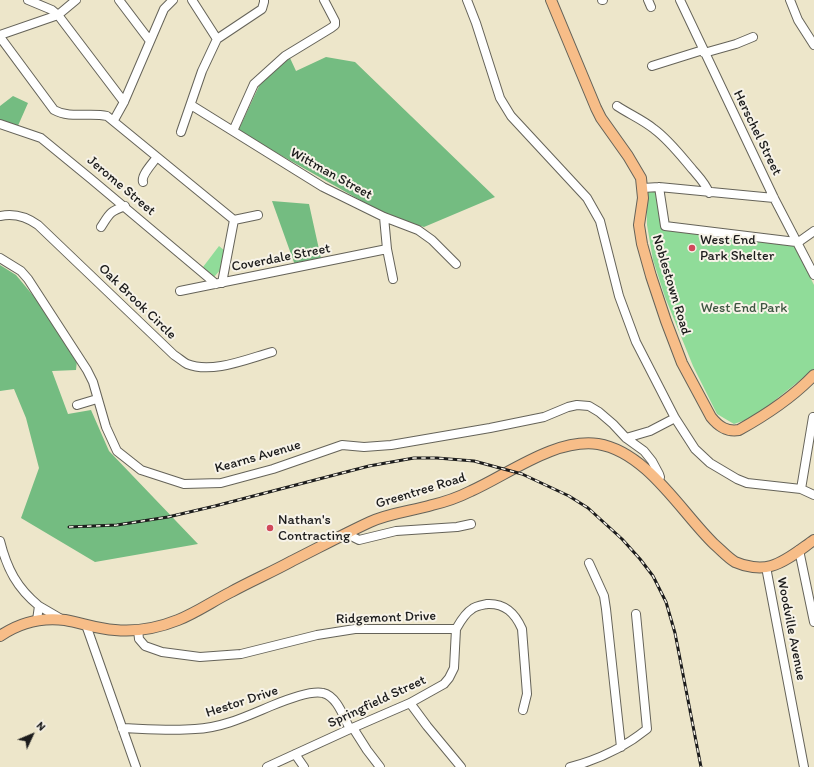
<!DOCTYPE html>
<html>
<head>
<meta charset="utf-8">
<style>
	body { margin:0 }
	#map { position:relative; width:814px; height:767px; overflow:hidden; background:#ede6ca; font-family:Itim,sans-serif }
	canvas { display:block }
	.north { position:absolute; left:12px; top:715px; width:40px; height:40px; -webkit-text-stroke:3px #f7f3e8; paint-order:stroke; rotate:46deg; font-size:11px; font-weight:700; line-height:16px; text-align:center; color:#1c1c1c }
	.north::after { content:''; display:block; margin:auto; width:14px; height:18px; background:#1c1c1c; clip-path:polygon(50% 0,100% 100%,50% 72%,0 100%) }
</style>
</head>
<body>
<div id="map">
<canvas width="814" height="767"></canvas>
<div class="north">N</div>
</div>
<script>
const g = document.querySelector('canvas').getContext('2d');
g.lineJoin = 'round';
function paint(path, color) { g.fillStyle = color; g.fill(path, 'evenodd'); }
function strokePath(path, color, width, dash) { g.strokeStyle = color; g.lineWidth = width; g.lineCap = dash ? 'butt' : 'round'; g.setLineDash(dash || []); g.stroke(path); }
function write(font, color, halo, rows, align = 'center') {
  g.font = font + ' Itim,sans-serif'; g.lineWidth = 4; g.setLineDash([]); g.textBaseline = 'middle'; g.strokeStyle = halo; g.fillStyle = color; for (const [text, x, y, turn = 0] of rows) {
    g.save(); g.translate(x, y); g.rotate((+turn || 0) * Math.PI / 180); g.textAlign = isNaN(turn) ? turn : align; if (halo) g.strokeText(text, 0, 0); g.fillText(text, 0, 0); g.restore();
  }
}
paint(new Path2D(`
	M 646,191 L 656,191 L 663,229 L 790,244 L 795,247 L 814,285 L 814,369 L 754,417 L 734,424 L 717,414 L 693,366 L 665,297 L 653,260 L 647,225 Z
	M 219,246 L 225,251 L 222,268 L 214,277 L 203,267 Z`), '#90dc99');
paint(new Path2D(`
	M 326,57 L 355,62 L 495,197 L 424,227 L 390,217 L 238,131 L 259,86 L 279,65 L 290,58 L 296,71 Z
	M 13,96 L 28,103 L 17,128 L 0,120 L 0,106 Z
	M 272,201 L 309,204 L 322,263 L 296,268 Z
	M 0,265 L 16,275 L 41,305 L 77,360 L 76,370 L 52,371 L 68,414 L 91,410 L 109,451 L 198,544 L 95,562 L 21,518 L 39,468 L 26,418 L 14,389 L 0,391 Z`), '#74bc81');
const minor = new Path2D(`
	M 28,0 L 52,10 L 58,15 L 124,102
	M 119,0 L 150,41
	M 192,0 L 217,39
	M 467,0 L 476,23 L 500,98 L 511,116 L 587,198 L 600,221 L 619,296 L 636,342 L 675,418 L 695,449 L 710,463 L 737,479 L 747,483 L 801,489 L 814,495
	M 602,0 L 603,0
	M 648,0 L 651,7
	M 680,0 L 774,198 L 814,275
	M 790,0 L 798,20 L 814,45
	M 0,35 L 58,15 L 76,0
	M 0,37 L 54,110 C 70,119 90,112 107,116 L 234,220
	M 704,53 L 736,44 L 753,37
	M 652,66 L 703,50
	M 191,105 L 323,187 L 384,217 L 418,230 L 432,240 L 456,264
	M 617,106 C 629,114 643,120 654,129 C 669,140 681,156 693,170 C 699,177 706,184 709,193
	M 114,120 L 124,102 L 164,9 L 173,0
	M 0,124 L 41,138 L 91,179 L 216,284
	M 233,131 L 254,84 L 285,56 L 331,28 L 335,25 L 335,21 L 324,0
	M 181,132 L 202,71 L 217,39 L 262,9 L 264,2 L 264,0
	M 143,182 C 141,175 152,164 157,157
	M 659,187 L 665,226 L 796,242 L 800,241 L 814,231
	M 643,188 L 659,187 L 774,198
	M 0,216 C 14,213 27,217 38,225 L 174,355 C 179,358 183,362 187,364 C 212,374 247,359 272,352
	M 384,217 L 387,249 L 393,279
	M 234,220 L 258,215
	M 101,227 C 110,213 109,212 125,206
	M 0,258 L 21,271 L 28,279 L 87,370 L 93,382 L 106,427 L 117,451 L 141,470 L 184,484 L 221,483 L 273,469 L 342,445 L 364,447 L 391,445 L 490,428 L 544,417 L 568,407 L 577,405 L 589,406 L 599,412 L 613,424 L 626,438 L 644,451 L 652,461 L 659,474 L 660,477 L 658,481
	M 222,283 L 234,220
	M 180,291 L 387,249
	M 77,405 L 97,399
	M 626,438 L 650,431 L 675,418
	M 801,489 L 813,417
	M 347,534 L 359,540 L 396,531 L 457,527 L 471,524
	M 0,541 C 7,569 17,588 39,606 L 37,620
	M 799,550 L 814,622
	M 589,563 L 604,596 L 606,609 L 621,747
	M 766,567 L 804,767
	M 39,606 L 63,620
	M 86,625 L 136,767
	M 138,630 L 139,639 L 145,646 L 162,652 L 200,657 L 241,654 L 317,635 L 355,629 L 456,629 C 460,622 465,613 472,609 C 475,606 482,605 487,604 C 505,603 515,613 522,629 L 527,694 L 523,710
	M 410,703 L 427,726 L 461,767
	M 122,728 C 147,729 171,731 195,729 C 222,728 247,716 271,706 C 283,701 311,690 323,693 C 337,696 344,718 350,729
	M 353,728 L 367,750 L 380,767
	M 295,754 L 304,767
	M 267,767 L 350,729 L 410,703 L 444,684 L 449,678 L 454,668 L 456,629
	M 570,767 C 597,760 625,747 647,729 L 636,614`);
const major = new Path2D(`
	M 551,0 L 596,108 L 601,118 L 628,156 L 641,178 L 643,198 L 639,225 L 642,244 L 651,276 L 666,321 L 682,363 L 711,417 C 719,427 727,432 739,430 C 766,415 793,397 814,375
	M 0,636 C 19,623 42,617 65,620 C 82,623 98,629 115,630 C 136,632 158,628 178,620 C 196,613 213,601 231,592 C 251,581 272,572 292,561 C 318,548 344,534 370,522 C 389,513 412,511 432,505 C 445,502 459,497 471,491 C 509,474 555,438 598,444 C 647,452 681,512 714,544 C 721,550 728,558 735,562 C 746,567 760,569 771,566 C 786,562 801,549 814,540`);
strokePath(minor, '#656359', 10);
strokePath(major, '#656359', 12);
strokePath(minor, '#fff', 8);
strokePath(major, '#f7bd88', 10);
const rail = new Path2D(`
	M 69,527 L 117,525 L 168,517 L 215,506 L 369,466 L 414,458 L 437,458 L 474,461 L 522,474 L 569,496 L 588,508 L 622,539 L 640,559 L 653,576 L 666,602 L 675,633 L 701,767`);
strokePath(rail, '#1c1c1c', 3);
strokePath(rail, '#f7f3e8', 1.5, [4.5]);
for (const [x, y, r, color] of [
	[692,248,4,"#d1495b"],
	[270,528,4,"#d1495b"]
]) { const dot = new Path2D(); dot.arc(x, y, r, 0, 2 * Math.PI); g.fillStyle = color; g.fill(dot); strokePath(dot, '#f7f3e8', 1.5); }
write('14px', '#1c1c1c', '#f7f3e8', [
	["Herschel Street",757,133,64],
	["Wittman Street",331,174,29],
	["Jerome Street",121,186,40],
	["Coverdale Street",281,258,-11],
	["Noblestown Road",671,285,73],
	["Oak Brook Circle",137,302,44],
	["Kearns Avenue",258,457,-16],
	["Greentree Road",421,491,-17],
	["Ridgemont Drive",386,618,-2],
	["Woodville Avenue",791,629,79],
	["Hestor Drive",242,702,-18],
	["Springfield Street",377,702,-25]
]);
write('14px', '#1c1c1c', '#f7f3e8', [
	["West End",700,240],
	["Park Shelter",700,256],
	["Nathan's",278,520],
	["Contracting",278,536]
], 'left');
write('14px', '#3f5642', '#f7f3e8', [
	["West End Park",744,308]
]);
</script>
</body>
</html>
